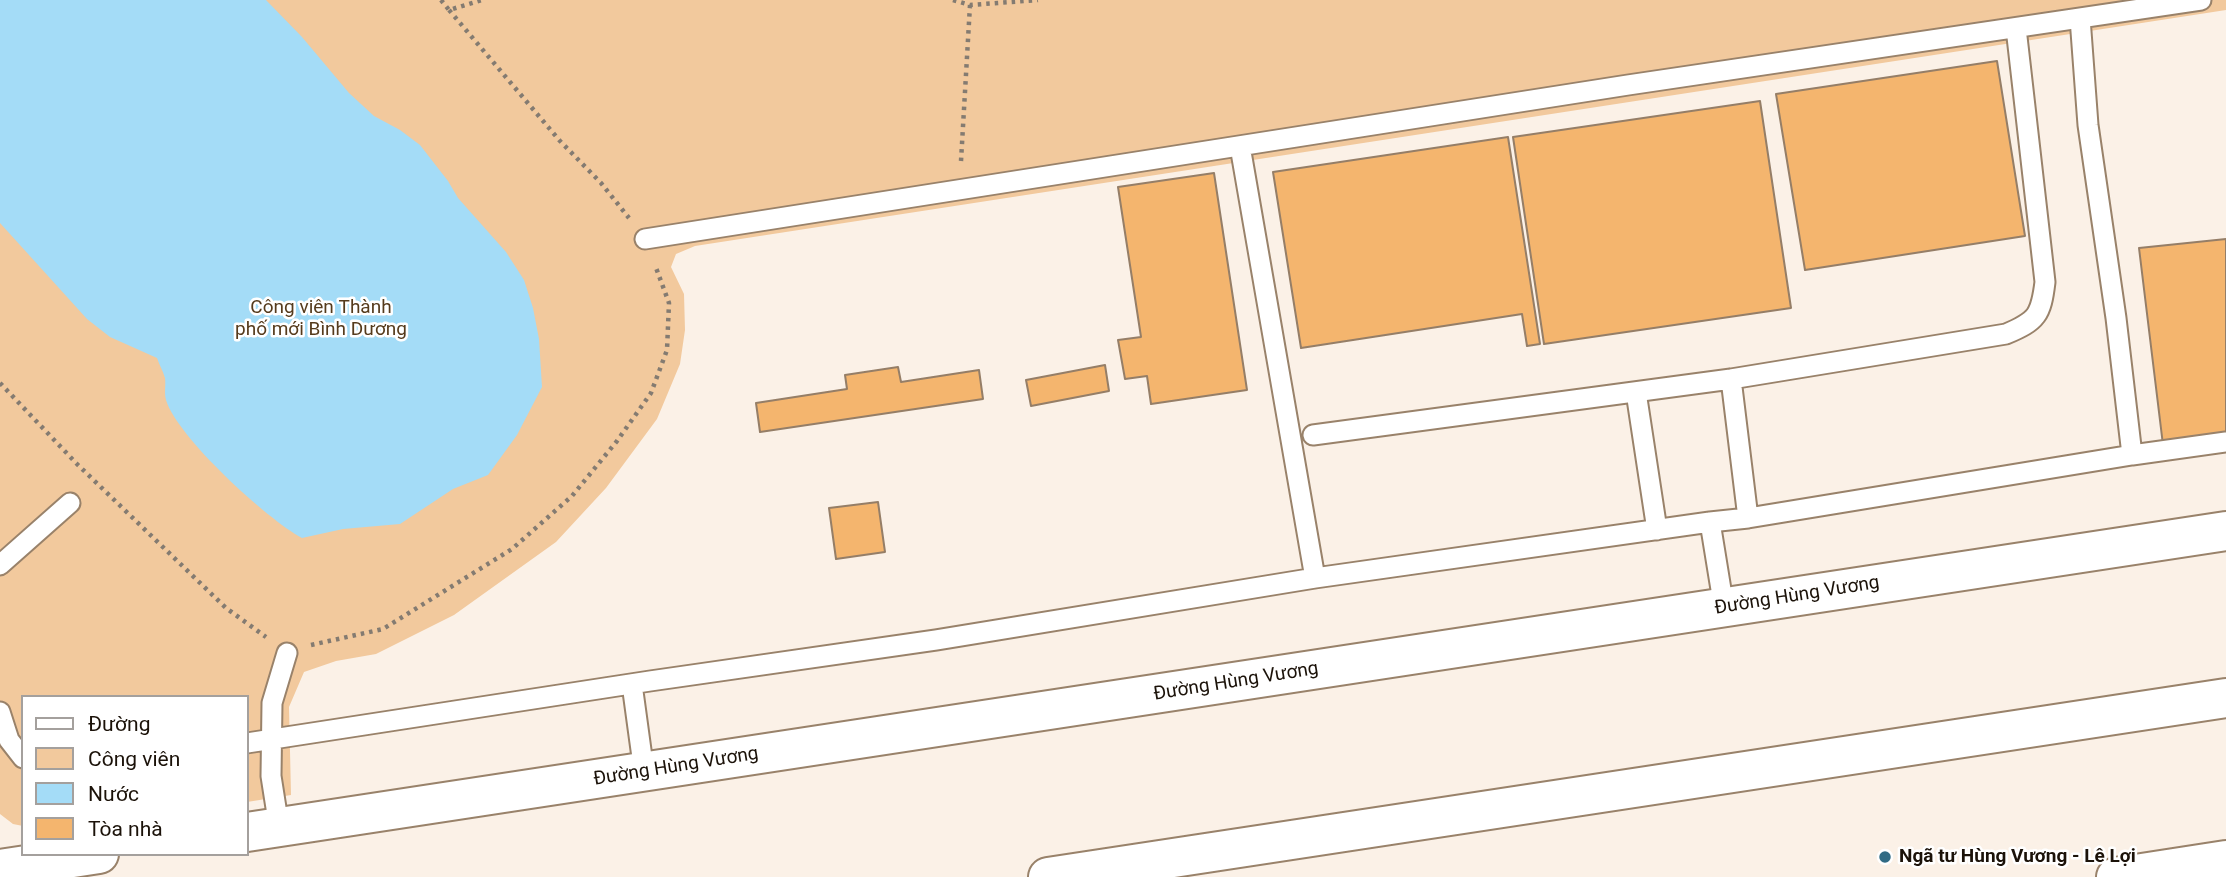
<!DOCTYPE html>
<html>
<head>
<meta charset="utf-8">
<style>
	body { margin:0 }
	#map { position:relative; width:2226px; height:877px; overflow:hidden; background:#fbf1e7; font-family:Roboto,sans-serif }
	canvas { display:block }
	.legend { position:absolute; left:21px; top:695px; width:228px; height:161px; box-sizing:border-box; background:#fff; border:2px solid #a4a09d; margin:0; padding:9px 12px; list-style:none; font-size:21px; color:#1b1209 }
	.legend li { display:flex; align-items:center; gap:14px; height:35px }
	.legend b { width:35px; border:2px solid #a4a09d }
</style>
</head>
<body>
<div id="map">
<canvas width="2226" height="877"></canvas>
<ul class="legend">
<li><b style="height:9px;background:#fff"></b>Đường</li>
<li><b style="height:19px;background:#f2c99d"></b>Công viên</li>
<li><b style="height:19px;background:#a4dcf7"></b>Nước</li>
<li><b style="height:19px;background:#f4b56e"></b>Tòa nhà</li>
</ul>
</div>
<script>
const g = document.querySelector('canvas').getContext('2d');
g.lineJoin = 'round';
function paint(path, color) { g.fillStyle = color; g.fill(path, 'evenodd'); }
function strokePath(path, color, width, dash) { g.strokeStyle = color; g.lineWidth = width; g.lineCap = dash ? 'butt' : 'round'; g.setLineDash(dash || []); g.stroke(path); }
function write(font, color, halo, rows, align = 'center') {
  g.font = font + ' Roboto,sans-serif'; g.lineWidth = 5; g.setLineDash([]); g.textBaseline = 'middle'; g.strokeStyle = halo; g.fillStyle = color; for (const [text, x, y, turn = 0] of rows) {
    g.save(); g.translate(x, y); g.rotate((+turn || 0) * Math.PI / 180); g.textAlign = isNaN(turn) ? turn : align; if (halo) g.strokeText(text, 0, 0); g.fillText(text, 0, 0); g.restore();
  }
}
paint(new Path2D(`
	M 0,0 L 2226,0 L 2226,10 L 695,246 L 676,254 L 671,267 L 684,294 L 685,330 L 680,364 L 657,419 L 606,488 L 556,542 L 454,615 L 376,654 L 336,661 L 304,672 L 289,707 L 291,795 L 247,802 L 247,697 L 23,697 L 23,826 L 13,824 L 0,814 Z`), '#f2c99d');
paint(new Path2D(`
	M 0,0 L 266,0 L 302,37 L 349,93 L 374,116 L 400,130 L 420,145 L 448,181 L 458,198 L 506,252 L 524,280 L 533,308 L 539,339 L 542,387 L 517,435 L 488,475 L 453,489 L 400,524 L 343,529 L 302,538 C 267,519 177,437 166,400 C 164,393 166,385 165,378 C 163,371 159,364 157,358 L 110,337 L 87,319 L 0,223 Z`), '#a4dcf7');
const building = new Path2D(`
	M 1997,61 L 2025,236 L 1805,270 L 1776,94 Z
	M 1760,101 L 1791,308 L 1544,344 L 1513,137 Z
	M 1508,137 L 1540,344 L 1527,346 L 1522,314 L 1301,348 L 1273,172 Z
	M 1214,173 L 1247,390 L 1151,404 L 1147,376 L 1125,379 L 1118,340 L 1141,337 L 1118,187 Z
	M 2226,239 L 2226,438 L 2163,445 L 2139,248 Z
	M 1105,365 L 1109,391 L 1031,406 L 1026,380 Z
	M 898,367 L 901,382 L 979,370 L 983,399 L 760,432 L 756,403 L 847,389 L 845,375 Z
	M 878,502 L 885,552 L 836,559 L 829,508 Z`);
paint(building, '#f4b56e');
strokePath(building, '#957e67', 2);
const service = new Path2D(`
	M 2080,18 L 2088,125 L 2116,318 L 2132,455 L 2226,442
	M 1240,146 L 1315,578
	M 645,239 L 1628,85 L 2201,0
	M 1731,379 L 1748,518
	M 1636,392 L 1657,530
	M 1313,435 L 1731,379 L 2006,334 C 2037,321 2041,315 2045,282 L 2016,28
	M 1710,522 L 1724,608
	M 0,565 L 70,503
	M 632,684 L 644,772
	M 0,712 L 9,740 L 23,758
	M 247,743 L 650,681 L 936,640 L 1315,578 L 1710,522 L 1748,518 L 2132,455
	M 279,827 L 271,776 L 272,703 L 287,653`);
const secondary = new Path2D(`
	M 247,832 L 2226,531
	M 0,869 L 99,854
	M 1048,877 L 2226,698
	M 2116,877 L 2226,860`);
strokePath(service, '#99826a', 23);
strokePath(secondary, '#99826a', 42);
strokePath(new Path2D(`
	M 441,0 L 449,10 L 482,0
	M 953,0 L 970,5 L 1038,0
	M 449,10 L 560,141 L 601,183 L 629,218
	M 961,161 L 970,5
	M 0,383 L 77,464 L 226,608 L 266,637
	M 311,645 L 383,629 L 512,549 L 572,496 L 617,441 L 651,393 L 667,350 L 669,303 L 655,265`), '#847b71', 4.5, [3.5, 5]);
strokePath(service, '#fff', 19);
strokePath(secondary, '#fff', 38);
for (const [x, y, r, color] of [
	[1885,857,7,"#316b84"]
]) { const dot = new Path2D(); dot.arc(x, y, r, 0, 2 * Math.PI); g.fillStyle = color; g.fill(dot); strokePath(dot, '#fff', 2.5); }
write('19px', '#553b1d', '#fff', [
	["Công viên Thành",321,308],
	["phố mới Bình Dương",321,330]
]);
write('19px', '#1b1209', '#fff', [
	["Đường Hùng Vương",1797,596,-9],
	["Đường Hùng Vương",1236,682,-9],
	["Đường Hùng Vương",676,767,-9]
]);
write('bold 19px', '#1b1209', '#fff', [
	["Ngã tư Hùng Vương - Lê Lợi",1899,857]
], 'left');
</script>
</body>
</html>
